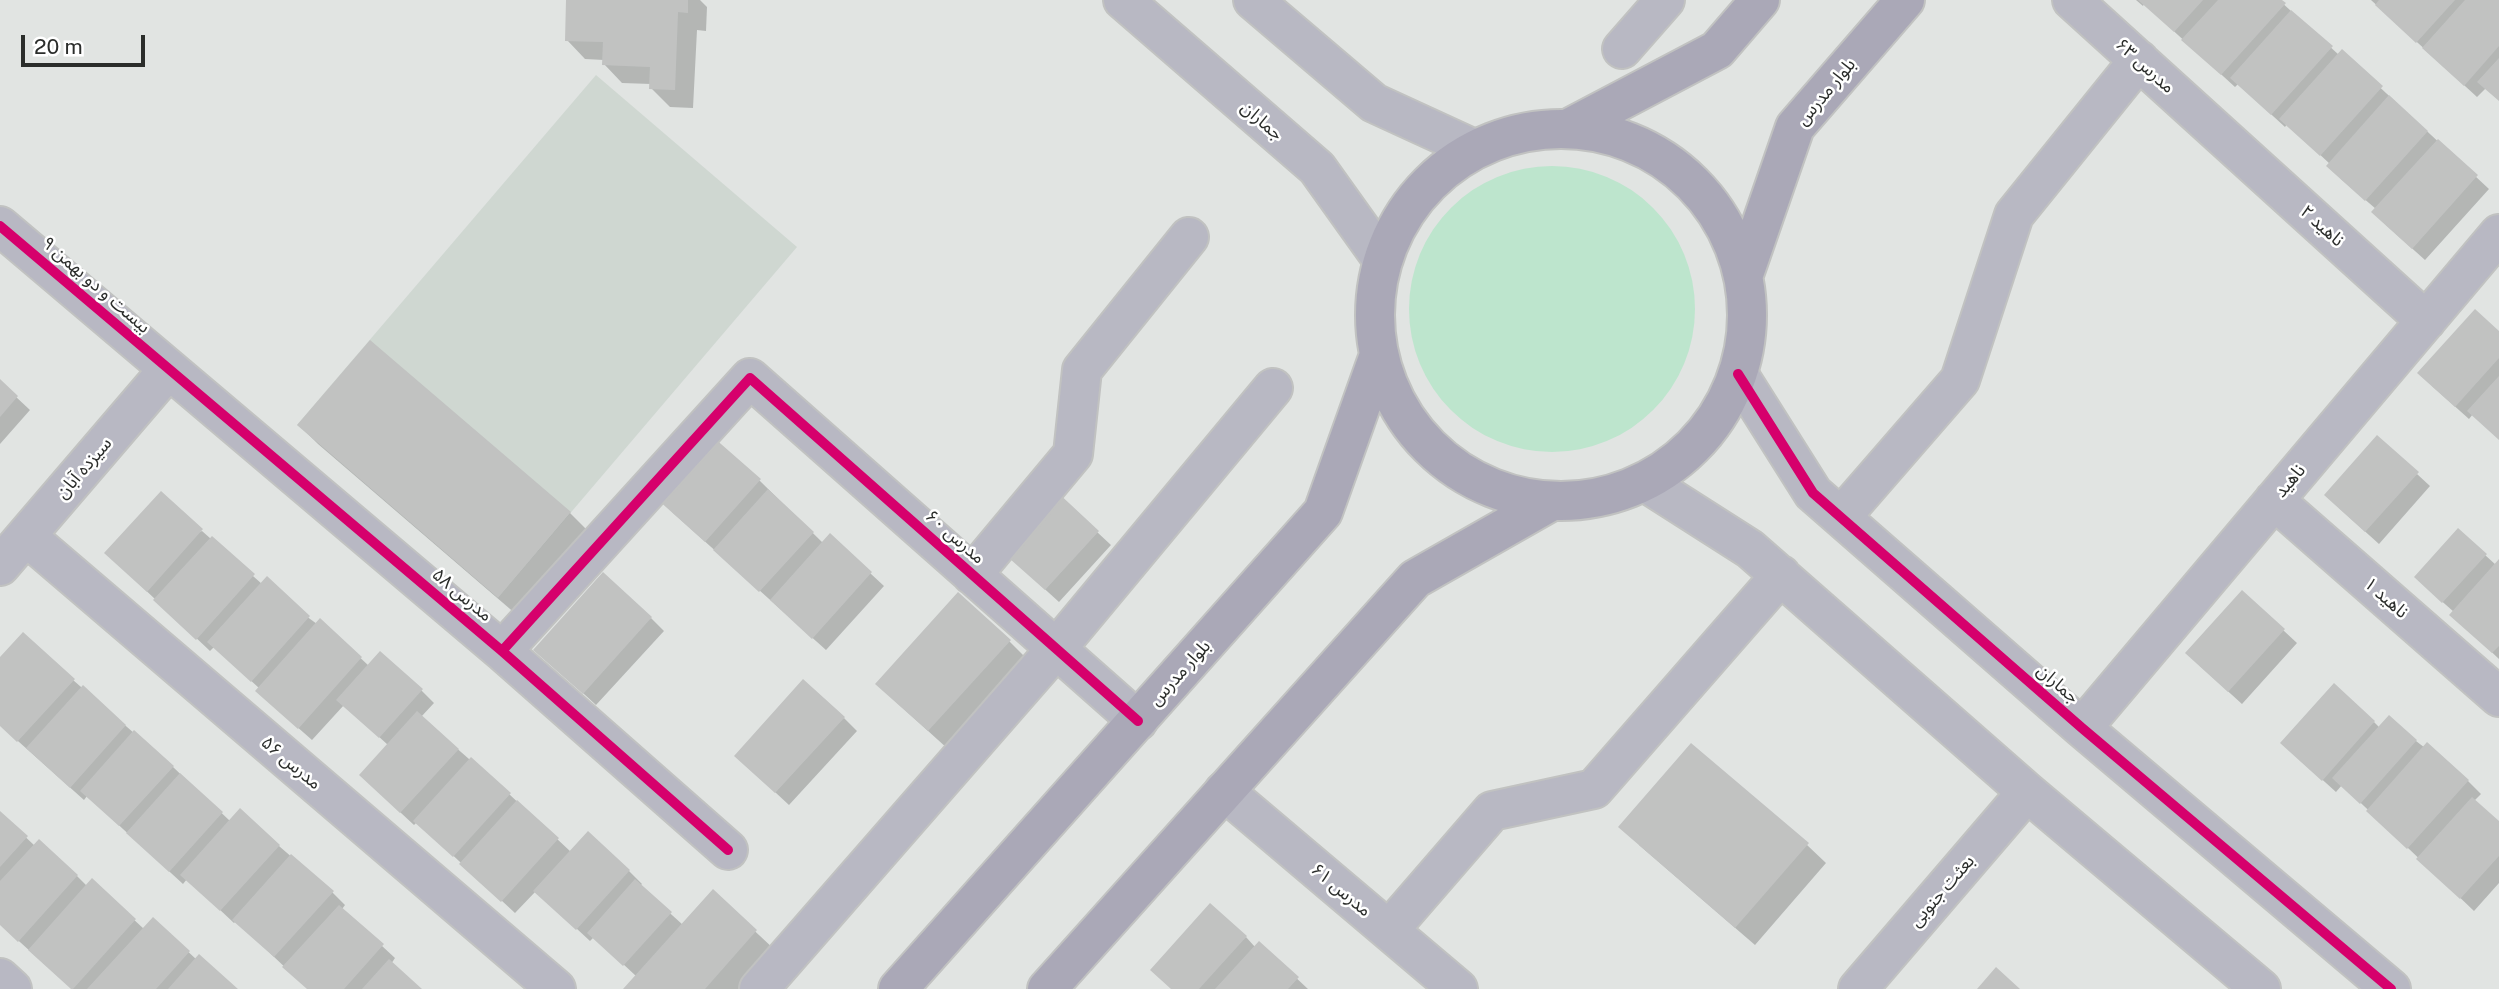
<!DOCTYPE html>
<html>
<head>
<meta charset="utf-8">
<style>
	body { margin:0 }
	#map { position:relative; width:2499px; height:989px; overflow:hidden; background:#e1e4e2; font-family:"Public Sans",sans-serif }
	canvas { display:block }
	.scale { position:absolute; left:21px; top:35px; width:124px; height:32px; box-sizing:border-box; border:4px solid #2b2d2b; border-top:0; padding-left:9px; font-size:21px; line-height:24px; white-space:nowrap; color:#2b2d2b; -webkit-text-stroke:5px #fff; paint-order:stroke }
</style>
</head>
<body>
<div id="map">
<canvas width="2499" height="989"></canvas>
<div class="scale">20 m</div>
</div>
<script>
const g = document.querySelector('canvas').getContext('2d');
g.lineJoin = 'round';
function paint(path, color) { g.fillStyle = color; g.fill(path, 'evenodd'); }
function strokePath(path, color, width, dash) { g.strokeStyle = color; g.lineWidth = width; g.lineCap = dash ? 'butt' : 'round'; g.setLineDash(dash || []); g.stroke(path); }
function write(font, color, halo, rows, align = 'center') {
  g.font = font + ' "Public Sans","Noto Sans Arabic",sans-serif'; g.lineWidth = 5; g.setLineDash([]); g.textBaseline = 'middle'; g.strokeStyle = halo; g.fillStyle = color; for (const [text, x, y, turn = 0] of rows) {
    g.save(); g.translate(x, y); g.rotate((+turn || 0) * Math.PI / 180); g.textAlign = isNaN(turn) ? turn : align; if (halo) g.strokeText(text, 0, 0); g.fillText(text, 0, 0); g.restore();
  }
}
paint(new Path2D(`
	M 596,75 L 797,247 L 498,598 L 297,425 Z`), '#cfd7d1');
paint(new Path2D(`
	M1409 309a143 143 0 1 1 286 0a143 143 0 1 1-286 0Z`), '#bde5cd');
paint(new Path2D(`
	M 568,0 L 700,0 L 707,7 L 706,31 L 697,30 L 693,108 L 670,107 L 651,88 L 651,84 L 622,83 L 604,64 L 604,60 L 585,59 L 567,40 Z
	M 2136,0 L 2279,0 L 2339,55 L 2342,52 L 2489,189 L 2425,260 L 2386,225 L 2376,209 L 2341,179 L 2330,164 L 2287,124 L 2285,127 L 2238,84 L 2235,87 L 2144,4 L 2143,6 Z
	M 2371,0 L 2499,0 L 2499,100 L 2486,88 L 2477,97 Z
	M 2499,333 L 2499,439 L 2473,414 L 2469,419 L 2432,386 Z
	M 0,382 L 30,410 L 0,444 Z
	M 299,425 L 570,513 L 588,531 L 517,615 L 318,444 Z
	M 714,439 L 760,481 L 823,543 L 830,536 L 884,586 L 826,650 L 672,512 Z
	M 2417,474 L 2430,486 L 2379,544 L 2339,508 Z
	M 1055,493 L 1111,545 L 1059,602 L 1016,563 Z
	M 202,531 L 262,584 L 317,624 L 320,620 L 369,666 L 421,690 L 434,703 L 421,717 L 509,794 L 571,852 L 588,834 L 629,871 L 642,884 L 640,886 L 683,925 L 713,892 L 775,950 L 740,989 L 625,989 L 636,976 L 594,937 L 590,941 L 536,891 L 515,913 L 417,822 L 414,825 L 374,788 L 388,745 L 344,705 L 312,740 L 270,703 L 259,688 L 214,647 L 210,651 L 120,566 Z
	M 2485,555 L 2496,565 L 2499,562 L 2499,659 L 2465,627 L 2454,612 L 2429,590 Z
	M 2242,592 L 2297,643 L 2242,704 L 2200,666 Z
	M 651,618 L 664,631 L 596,705 L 549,662 Z
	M 1009,641 L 1028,660 L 948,749 L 896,702 Z
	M 0,660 L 73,680 L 173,767 L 230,821 L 279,846 L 332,892 L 345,905 L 342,909 L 395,958 L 391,964 L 419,989 L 308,989 L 236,921 L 234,923 L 187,879 L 183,884 L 87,796 L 84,800 L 0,725 Z
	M 844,718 L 857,731 L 789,805 L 749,768 Z
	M 2374,722 L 2380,728 L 2416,741 L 2468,781 L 2481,794 L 2474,801 L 2499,824 L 2499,883 L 2474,911 L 2342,785 L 2336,792 L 2295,755 Z
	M 0,813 L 35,846 L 77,876 L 87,886 L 92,881 L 144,929 L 153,919 L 197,960 L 235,989 L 72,989 L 0,924 Z
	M 1639,845 L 1807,845 L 1826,863 L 1755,945 Z
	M 1246,937 L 1255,947 L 1259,943 L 1308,989 L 1172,989 Z`), '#0003');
paint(new Path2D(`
	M 566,0 L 688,0 L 688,13 L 678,12 L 675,90 L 649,89 L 650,67 L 602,65 L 603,42 L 565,41 Z
	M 2138,0 L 2203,0 L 2174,32 Z
	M 2218,0 L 2282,0 L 2286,3 L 2221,75 L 2181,40 Z
	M 2379,0 L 2455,0 L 2416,43 L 2375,5 Z
	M 2465,0 L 2499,0 L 2499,46 L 2464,86 L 2422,48 Z
	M 2291,10 L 2333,46 L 2271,115 L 2230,78 Z
	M 2342,49 L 2383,86 L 2320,156 L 2279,119 Z
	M 2499,58 L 2499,101 L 2477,82 Z
	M 2389,95 L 2428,131 L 2365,201 L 2326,166 Z
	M 2438,139 L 2478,175 L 2412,249 L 2371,212 Z
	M 2475,309 L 2499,331 L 2499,358 L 2455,407 L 2417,373 Z
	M 370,340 L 571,512 L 498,598 L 297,425 Z
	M 2499,376 L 2499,440 L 2467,411 Z
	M 0,379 L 18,396 L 0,417 Z
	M 2377,435 L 2419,472 L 2365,532 L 2324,495 Z
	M 713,437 L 761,479 L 705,542 L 657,499 Z
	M 768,489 L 814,532 L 759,592 L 713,550 Z
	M 1055,490 L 1099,531 L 1045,590 L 1001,551 Z
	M 161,491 L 203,529 L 147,592 L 104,553 Z
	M 2458,528 L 2487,554 L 2442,603 L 2414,577 Z
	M 830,533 L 872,572 L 812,639 L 770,600 Z
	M 212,536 L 255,574 L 196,640 L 153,600 Z
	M 2499,559 L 2499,646 L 2492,653 L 2449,615 Z
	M 603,572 L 652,617 L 583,694 L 533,650 Z
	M 267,576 L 310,616 L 251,682 L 207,642 Z
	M 2242,590 L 2285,629 L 2228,692 L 2185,653 Z
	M 958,592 L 1011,640 L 928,731 L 875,684 Z
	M 320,618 L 362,657 L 298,729 L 255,691 Z
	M 23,632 L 75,679 L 17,742 L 0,726 L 0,657 Z
	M 380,651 L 423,689 L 379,738 L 336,700 Z
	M 803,679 L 845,717 L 775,793 L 734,756 Z
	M 2334,683 L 2375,721 L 2322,781 L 2280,743 Z
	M 83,685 L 126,725 L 70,788 L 26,748 Z
	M 417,711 L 459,749 L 400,813 L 359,775 Z
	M 2389,715 L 2417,740 L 2360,804 L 2332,778 Z
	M 134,730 L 174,766 L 119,826 L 80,791 Z
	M 2427,742 L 2469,780 L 2407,849 L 2366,811 Z
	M 1691,743 L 1809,843 L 1735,928 L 1618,827 Z
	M 471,757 L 511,793 L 453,857 L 413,821 Z
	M 180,773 L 223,812 L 169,872 L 126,833 Z
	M 2472,797 L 2499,821 L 2499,856 L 2460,899 L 2416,859 Z
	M 517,800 L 559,838 L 501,902 L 459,864 Z
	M 240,808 L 280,845 L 220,911 L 180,875 Z
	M 0,811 L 28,836 L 0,867 Z
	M 588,831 L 630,870 L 576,930 L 533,891 Z
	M 39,839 L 78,875 L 18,942 L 0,925 L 0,881 Z
	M 291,854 L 334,891 L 274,957 L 232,920 Z
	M 92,878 L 136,919 L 73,989 L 71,989 L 28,950 Z
	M 635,879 L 672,912 L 623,966 L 587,933 Z
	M 713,889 L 757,930 L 705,989 L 623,989 Z
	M 1210,903 L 1247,936 L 1199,989 L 1171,989 L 1150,970 Z
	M 339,905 L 384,944 L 344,989 L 307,989 L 282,967 Z
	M 153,917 L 190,951 L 156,989 L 87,989 Z
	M 1259,941 L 1299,977 L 1288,989 L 1215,989 Z
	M 199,954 L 238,989 L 168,989 Z
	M 389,959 L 422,989 L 362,989 Z
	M 1996,967 L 2020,989 L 1977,989 Z`), '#c1c2c1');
const minor = new Path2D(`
	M 1123,0 L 1317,168 L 1382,259
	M 1253,0 L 1374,103 L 1474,149
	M 2072,0 L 2426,321
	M 1622,49 L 1665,0
	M 0,226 L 502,651 L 728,850
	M 1738,374 L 1813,493 L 2082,728 L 2391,989
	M 1645,482 L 1750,549 L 2027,792 L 2261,989
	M 2274,500 L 2499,697
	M 1841,517 L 1960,380 L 2014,215 L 2139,60
	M 26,536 L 556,989
	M 0,566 L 168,370
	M 972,575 L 1073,454 L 1082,370 L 1189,237
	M 502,651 L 750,378 L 1138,721
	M 2082,728 L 2499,234
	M 1224,791 L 1458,989
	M 1389,930 L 1492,811 L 1594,789 L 1781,575
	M 0,978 L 12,989
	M 759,989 L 1056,649 L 1273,388
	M 1858,989 L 2027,792`);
const major = new Path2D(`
	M 1569,128 L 1717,50 L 1760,0
	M1375 315a186 186 0 1 1 372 0a186 186 0 1 1-372 0Z
	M 1743,277 L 1795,127 L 1905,0
	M 898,989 L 1323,512 L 1379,355
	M 1047,989 L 1415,579 L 1552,501`);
strokePath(minor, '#c1c2c1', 42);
strokePath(major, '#c1c2c1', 42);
strokePath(minor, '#b8b8c3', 38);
strokePath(major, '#aaa8b7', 38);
strokePath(new Path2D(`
	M 0,226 L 502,651 L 728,850
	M 1738,374 L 1813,493 L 2082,728 L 2391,989
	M 502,651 L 750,378 L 1138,721`), '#d6006c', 10);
write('18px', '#2b2d2b', '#fff', [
	["مدرس ۶۳",2145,66,42],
	["بلوار مدرس",1826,92,-50],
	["جماران",1262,121,41],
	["ناهید ۲",2322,226,42],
	["بیست و دو بهمن ۹",96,285,41],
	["سیزده آبان",84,468,-49],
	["ناهید",2290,481,-50],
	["مدرس ۶۰",955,537,41],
	["مدرس ۵۸",462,595,40],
	["ناهید ۱",2386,598,41],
	["بلوار مدرس",1180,673,-48],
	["جماران",2058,684,41],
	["مدرس ۵۶",291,763,40],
	["مدرس ۶۱",1341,890,40],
	["بعثت جنوبی",1942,891,-49]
]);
</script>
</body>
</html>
